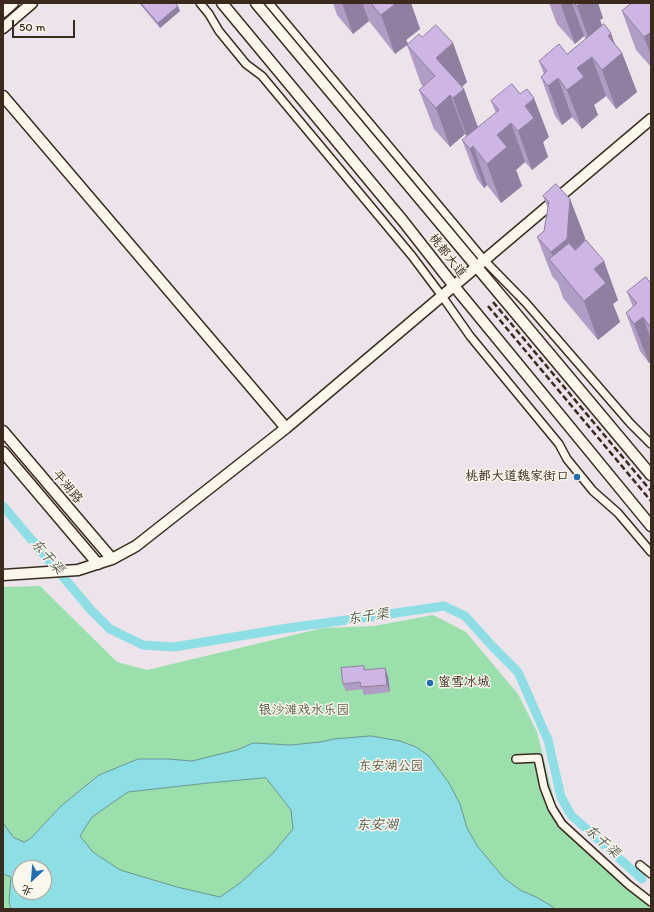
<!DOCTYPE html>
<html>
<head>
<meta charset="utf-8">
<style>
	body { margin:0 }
	#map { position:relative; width:654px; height:912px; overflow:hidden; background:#ede3ea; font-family:Itim,"LXGW WenKai TC",sans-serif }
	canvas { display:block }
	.frame { position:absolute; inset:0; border:4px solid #3b2a1e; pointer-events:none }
	.north { position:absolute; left:12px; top:860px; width:40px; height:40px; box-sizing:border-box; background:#fbf7ec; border:1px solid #aea59a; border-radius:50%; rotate:206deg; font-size:11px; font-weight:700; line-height:16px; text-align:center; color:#3b2a1e }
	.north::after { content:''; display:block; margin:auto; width:14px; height:18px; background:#1f6fb2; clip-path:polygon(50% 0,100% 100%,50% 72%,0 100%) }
	.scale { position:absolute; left:12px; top:20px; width:63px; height:18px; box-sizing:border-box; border:2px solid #3b2a1e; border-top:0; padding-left:5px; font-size:12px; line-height:14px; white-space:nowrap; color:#3b2a1e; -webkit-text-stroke:3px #fbf7ec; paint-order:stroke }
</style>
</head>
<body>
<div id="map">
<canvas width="654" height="912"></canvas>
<div class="frame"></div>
<div class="north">北</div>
<div class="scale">50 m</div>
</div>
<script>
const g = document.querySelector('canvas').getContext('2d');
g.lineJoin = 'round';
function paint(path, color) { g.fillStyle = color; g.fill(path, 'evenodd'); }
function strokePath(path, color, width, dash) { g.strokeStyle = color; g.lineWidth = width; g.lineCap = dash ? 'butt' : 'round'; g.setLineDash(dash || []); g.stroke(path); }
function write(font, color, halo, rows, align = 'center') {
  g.font = font + ' Itim,"LXGW WenKai TC",sans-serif'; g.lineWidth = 3; g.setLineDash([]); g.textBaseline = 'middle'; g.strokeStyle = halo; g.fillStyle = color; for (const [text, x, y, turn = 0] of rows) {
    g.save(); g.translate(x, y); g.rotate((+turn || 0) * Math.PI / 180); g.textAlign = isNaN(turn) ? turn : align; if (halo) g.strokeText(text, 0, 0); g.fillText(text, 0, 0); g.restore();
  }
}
paint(new Path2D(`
	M 40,586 L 117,662 L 147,670 L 323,628 L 374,626 L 433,615 L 466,632 L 518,694 L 537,732 L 557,811 L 604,865 L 651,909 L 3,909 L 3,587 ZM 20,868 L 44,868 L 44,892 L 20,892 Z`), '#9bdfac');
const water = new Path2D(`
	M 371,736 L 400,741 L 416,747 L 429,756 L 449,783 L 460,804 L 467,828 L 478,847 L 504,878 L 520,890 L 536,897 L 550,905 L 555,909 L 11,909 L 9,902 L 11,877 L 3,874 L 3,823 L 13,837 L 24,842 L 30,839 L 61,806 L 99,775 L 138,759 L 168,759 L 192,761 L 237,750 L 253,743 L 291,745 L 320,742 L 334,739 ZM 266,778 L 291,810 L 293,829 L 273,853 L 240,883 L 220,897 L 177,887 L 120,870 L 93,852 L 80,836 L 92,817 L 128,792 L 208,783 ZM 20,868 L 44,868 L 44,892 L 20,892 Z`);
paint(water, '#8ddee5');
strokePath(water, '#6c9695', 1);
strokePath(new Path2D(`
	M 3,506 L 91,610 L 110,629 L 143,645 L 174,647 L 288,628 L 369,617 L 444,606 L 465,616 L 493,647 L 518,672 L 548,740 L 561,797 L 571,815 L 642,879`), '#8ddee5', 9);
const street = new Path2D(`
	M 200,3 L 209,14 L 219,31 L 246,64 L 262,76 L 412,256 L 442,296 L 470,336 L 559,444 L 567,459 L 593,491 L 618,513 L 651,552
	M 269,3 L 434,200 L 484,260 L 526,303 L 630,423 L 651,444
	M 516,759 L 538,758 L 544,787 L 552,808 L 562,824 L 629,885 L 651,902
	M 640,865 L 651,874`);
const secondary = new Path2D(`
	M 222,3 L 403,221 L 454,286 L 651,526
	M 256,3 L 651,475
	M 3,12 L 13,3
	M 3,28 L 32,3
	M 3,96 L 286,428
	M 3,431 L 112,559
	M 3,452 L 98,564
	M 3,575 L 78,570 L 112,559 L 136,546 L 286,428 L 651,119`);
strokePath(street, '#3b2a1e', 10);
strokePath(secondary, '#3b2a1e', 13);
strokePath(street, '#fbf7ec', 7);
strokePath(secondary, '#fbf7ec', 10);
strokePath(new Path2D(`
	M 493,302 L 651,491
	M 488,306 L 651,501`), '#3b2a1e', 2.5, [6, 3]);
paint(new Path2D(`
	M 139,3 L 175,3 L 180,11 L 160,28 Z
	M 333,3 L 411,3 L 420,29 L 406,40 L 408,44 L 422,37 L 453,43 L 467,82 L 462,87 L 464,89 L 478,127 L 496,113 L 491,101 L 549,137 L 543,142 L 548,157 L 532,170 L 525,162 L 516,170 L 522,186 L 501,203 L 487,185 L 484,188 L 477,179 L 462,140 L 467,137 L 465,134 L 450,147 L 434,129 L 419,90 L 423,86 L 421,84 L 407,45 L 395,54 L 369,21 L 353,34 L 337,15 Z
	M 549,3 L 598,3 L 603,18 L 600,20 L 602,26 L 615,44 L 622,53 L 637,92 L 616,109 L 606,96 L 594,105 L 598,115 L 582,129 L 572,117 L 562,125 L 555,116 L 541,77 L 544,74 L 539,61 L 567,54 L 586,39 L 584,36 L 575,44 L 557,24 Z
	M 651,3 L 651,67 L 636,50 L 622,11 Z
	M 543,196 L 570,199 L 585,238 L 584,242 L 618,300 L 613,304 L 620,322 L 598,340 L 563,298 L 558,283 L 552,276 L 537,237 L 544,231 L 548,209 Z
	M 651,284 L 651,361 L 649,363 L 640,351 L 626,313 L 633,307 L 627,292 Z
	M 365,670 L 388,676 L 390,692 L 364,695 L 362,689 L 346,691 L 343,684 Z`), '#b09cc4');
paint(new Path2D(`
	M 342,3 L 362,3 L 369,21 L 353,34 Z
	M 392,3 L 411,3 L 420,29 L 406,40 L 408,44 L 395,54 L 381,15 Z
	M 563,3 L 572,3 L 584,36 L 575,44 L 561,5 Z
	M 581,3 L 598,3 L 603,18 L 600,20 L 605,33 L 591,45 L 577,6 Z
	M 178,6 L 180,11 L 160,28 L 158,23 Z
	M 651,32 L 651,55 L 644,37 Z
	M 611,33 L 619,56 L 622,53 L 637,92 L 616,109 L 602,70 L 608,36 Z
	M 453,43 L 467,82 L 451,97 L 465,134 L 450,147 L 436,108 L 436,58 Z
	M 592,57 L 606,96 L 594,105 L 598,115 L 582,129 L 567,90 L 577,68 Z
	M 558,78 L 572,117 L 562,125 L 548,86 Z
	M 464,89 L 478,128 L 467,137 L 453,98 Z
	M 534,98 L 549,137 L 543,142 L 548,157 L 532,170 L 518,131 L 525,106 Z
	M 511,123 L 525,162 L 516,170 L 522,186 L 501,203 L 487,164 L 497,135 Z
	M 473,146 L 487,185 L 484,188 L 470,149 Z
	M 570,199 L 585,238 L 581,278 L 557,269 L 551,252 Z
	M 604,261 L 618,300 L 613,304 L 620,322 L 598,340 L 584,301 L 594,269 Z
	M 643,317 L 651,339 L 651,361 L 649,363 L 634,324 Z
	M 651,323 L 651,330 L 649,325 Z
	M 385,668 L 388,676 L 390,692 L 387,685 Z`), '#907fa0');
const building = new Path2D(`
	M 141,3 L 175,3 L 178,6 L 158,23 Z
	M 371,3 L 392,3 L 394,5 L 381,15 Z
	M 575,3 L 581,3 L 577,6 Z
	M 632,3 L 651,3 L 651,32 L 644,37 L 622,11 Z
	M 604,24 L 611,33 L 608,36 L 622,53 L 602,70 L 592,57 L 577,68 L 584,77 L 567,90 L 558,78 L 548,86 L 541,77 L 547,71 L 539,61 L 559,44 L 567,54 Z
	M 436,25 L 453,43 L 436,58 L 464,89 L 453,98 L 450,95 L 436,108 L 419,90 L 435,76 L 407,45 L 419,34 L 422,37 Z
	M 512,84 L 520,94 L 527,89 L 534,98 L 525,106 L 534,118 L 518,131 L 511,123 L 497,135 L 507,147 L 487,164 L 473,146 L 470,149 L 462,140 L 499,110 L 491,101 Z
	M 556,184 L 570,199 L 567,239 L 551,252 L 537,237 L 544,231 L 549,202 L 543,196 Z
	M 586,240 L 604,261 L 594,269 L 606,283 L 584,301 L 549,259 L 569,243 L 575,250 Z
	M 646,277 L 651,284 L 651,323 L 649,325 L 643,317 L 634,324 L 626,313 L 637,303 L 627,292 Z
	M 364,666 L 364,670 L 385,668 L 387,685 L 361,687 L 360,682 L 343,684 L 341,668 Z`);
paint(building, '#cdb5e4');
strokePath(building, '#907fa0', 1);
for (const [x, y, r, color] of [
	[577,477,4,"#1f6fb2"],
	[430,683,4,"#1f6fb2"]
]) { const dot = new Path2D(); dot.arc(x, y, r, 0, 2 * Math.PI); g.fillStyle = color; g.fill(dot); strokePath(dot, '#fbf7ec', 1.5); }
write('13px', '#3b2a1e', '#fbf7ec', [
	["桃都大道",447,256,52],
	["平湖路",67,487,50]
]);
write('13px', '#3b2a1e', '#fbf7ec', [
	["桃都大道魏家街口",569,477],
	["蜜雪冰城",438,683,"left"]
], 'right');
write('13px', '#535742', '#fbf7ec', [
	["银沙滩戏水乐园",304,711],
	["东安湖公园",391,767]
]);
write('italic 14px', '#505750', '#fbf7ec', [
	["东干渠",47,557,49],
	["东干渠",368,617,-8],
	["东安湖",377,825],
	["东干渠",602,842,42]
]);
</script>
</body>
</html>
